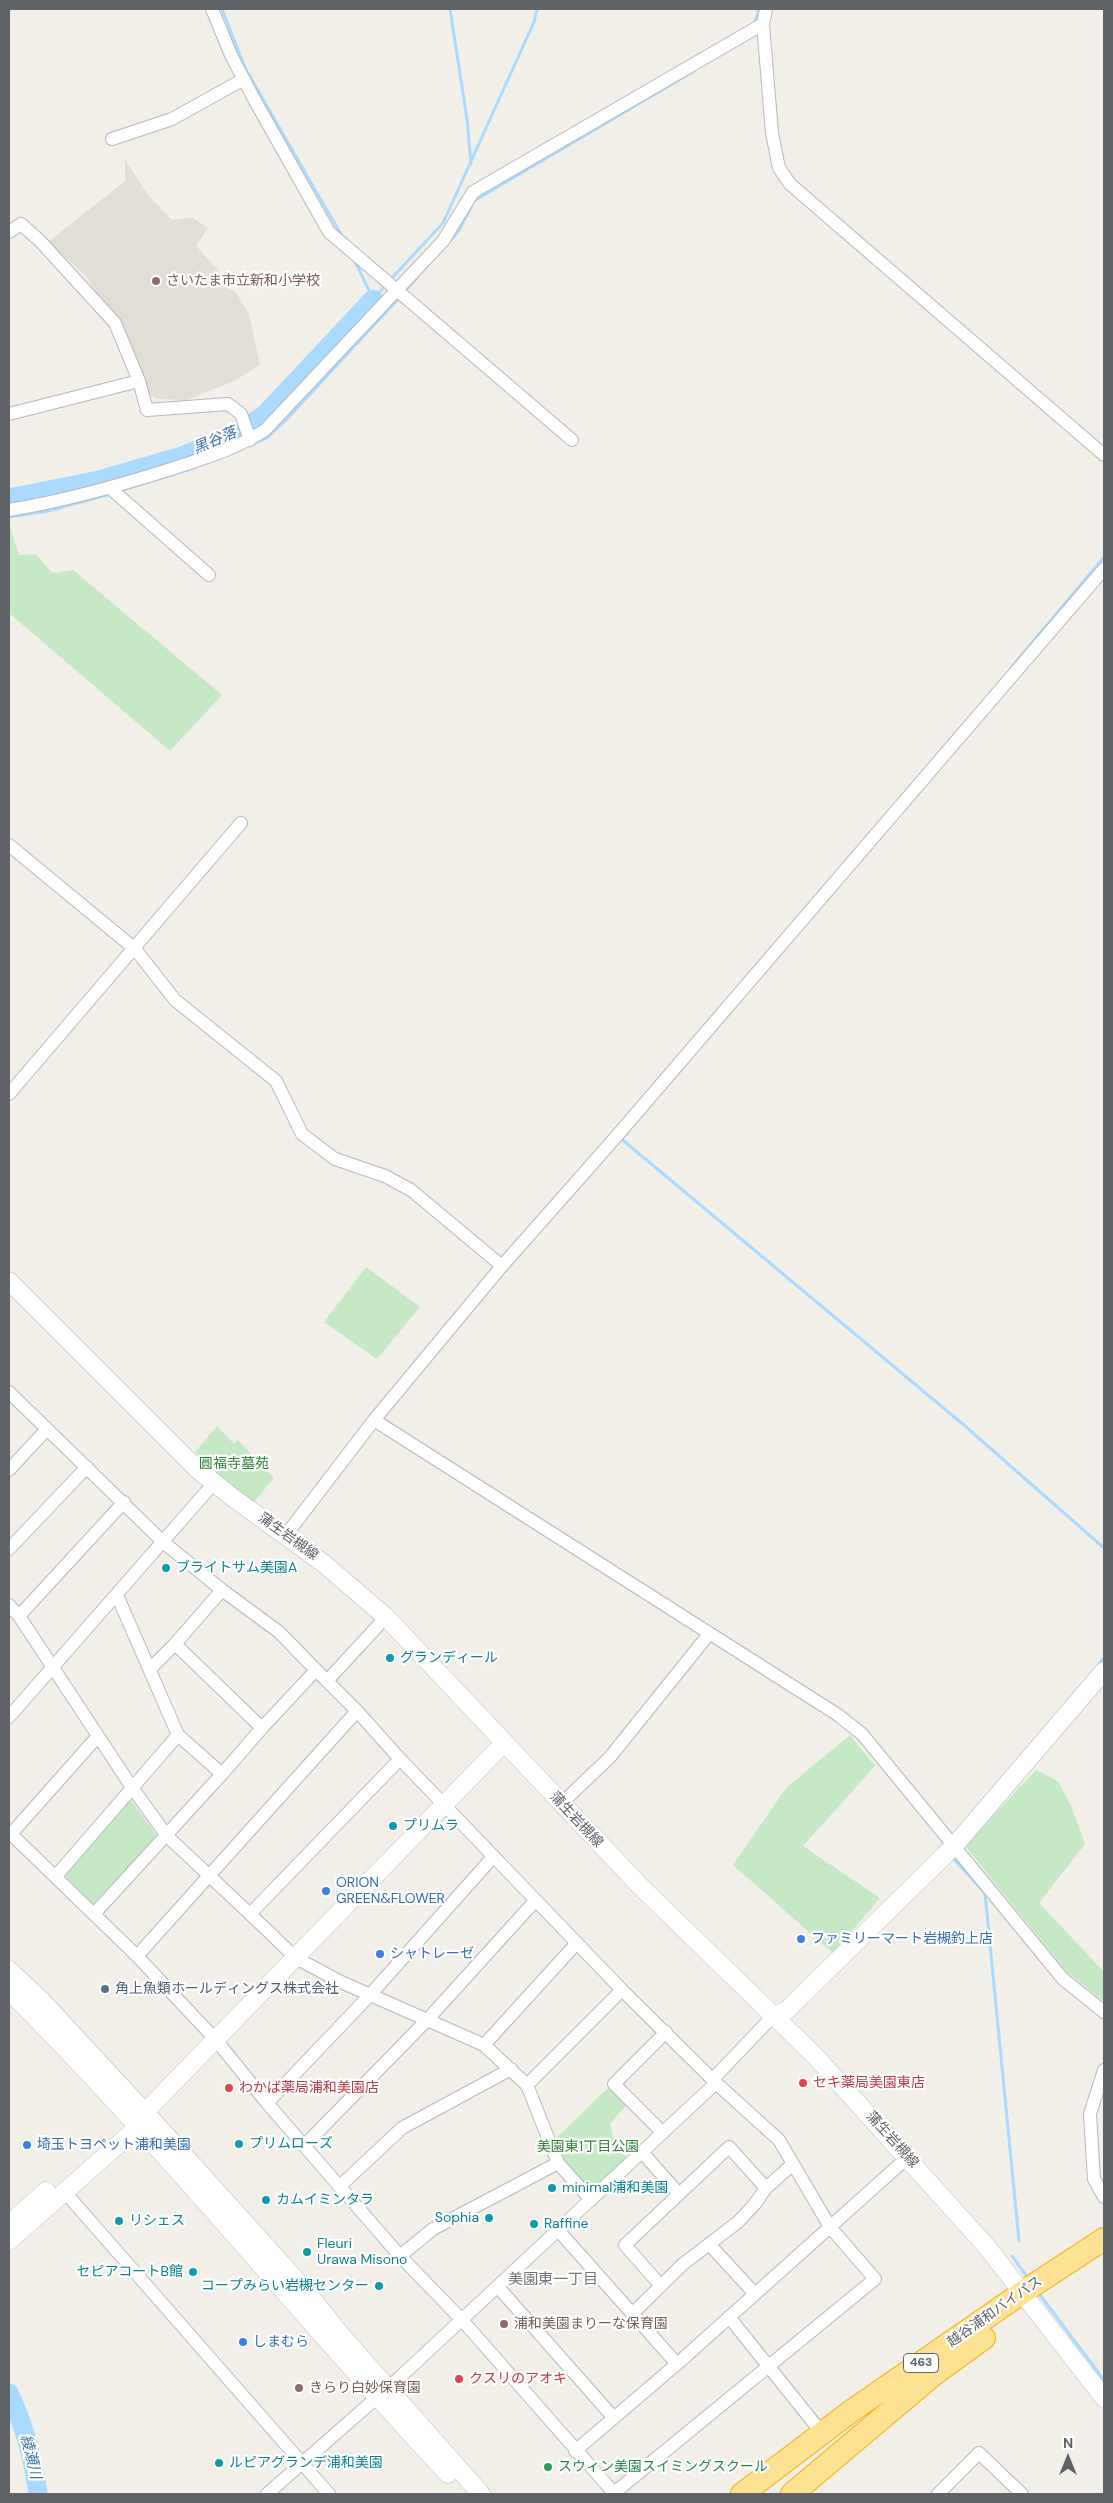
<!DOCTYPE html>
<html>
<head>
<meta charset="utf-8">
<style>
	body { margin:0 }
	#map { position:relative; width:1113px; height:2503px; overflow:hidden; background:#f1efe8; font-family:"DM Sans",sans-serif }
	canvas { display:block }
	.frame { position:absolute; inset:0; border:10px solid #5f6368; pointer-events:none }
	.north { position:absolute; left:1043px; top:2433px; width:50px; height:50px; -webkit-text-stroke:4px #fff; paint-order:stroke; rotate:0deg; font-size:14px; font-weight:700; line-height:20px; text-align:center; color:#5f6368 }
	.north::after { content:''; display:block; margin:auto; width:18px; height:22px; background:#5f6368; clip-path:polygon(50% 0,100% 100%,50% 72%,0 100%) }
</style>
</head>
<body>
<div id="map">
<canvas width="1113" height="2503"></canvas>
<div class="frame"></div>
<div class="north">N</div>
</div>
<script>
const g = document.querySelector('canvas').getContext('2d');
g.lineJoin = 'round';
function paint(path, color) { g.fillStyle = color; g.fill(path, 'evenodd'); }
function strokePath(path, color, width, dash) { g.strokeStyle = color; g.lineWidth = width; g.lineCap = dash ? 'butt' : 'round'; g.setLineDash(dash || []); g.stroke(path); }
function write(font, color, halo, rows, align = 'center') {
  g.font = font + ' "DM Sans","Noto Sans JP",sans-serif'; g.lineWidth = 4.5; g.setLineDash([]); g.textBaseline = 'middle'; g.strokeStyle = halo; g.fillStyle = color; for (const [text, x, y, turn = 0] of rows) {
    g.save(); g.translate(x, y); g.rotate((+turn || 0) * Math.PI / 180); g.textAlign = isNaN(turn) ? turn : align; if (halo) g.strokeText(text, 0, 0); g.fillText(text, 0, 0); g.restore();
  }
}
paint(new Path2D(`
	M 125,160 L 149,196 L 172,220 L 192,217 L 208,228 L 196,246 L 220,272 L 225,286 L 236,293 L 249,314 L 260,365 L 232,382 L 186,400 L 156,399 L 148,392 L 128,345 L 86,276 L 48,242 L 125,181 Z`), '#e1ded6');
paint(new Path2D(`
	M 9,524 L 19,555 L 36,554 L 52,573 L 73,570 L 222,695 L 170,751 L 9,613 Z
	M 366,1267 L 420,1307 L 377,1359 L 324,1322 Z
	M 217,1426 L 234,1444 L 238,1440 L 274,1478 L 254,1502 L 220,1478 L 195,1452 Z
	M 850,1735 L 875,1766 L 803,1846 L 880,1898 L 833,1953 L 733,1865 L 786,1788 Z
	M 1036,1770 L 1058,1781 L 1072,1808 L 1085,1844 L 1039,1903 L 1104,1972 L 1104,2002 L 1067,1972 L 965,1846 Z
	M 129,1798 L 158,1837 L 92,1905 L 65,1876 Z
	M 609,2087 L 627,2104 L 610,2124 L 615,2144 L 628,2159 L 596,2189 L 591,2190 L 565,2162 L 556,2138 Z`), '#c5e8c5');
strokePath(new Path2D(`
	M 222,9 L 245,68 L 343,238
	M 450,9 L 467,119 L 471,164
	M 754,25 L 759,9
	M 474,201 L 694,71
	M 451,240 L 459,230 L 471,207
	M 355,261 L 373,299 L 386,285
	M 390,280 L 443,223 L 534,22 L 537,9
	M 404,292 L 417,278
	M 251,445 L 267,438 L 285,421 L 400,297
	M 119,491 L 194,468
	M 9,517 L 48,511 L 111,494
	M 1010,669 L 1104,557
	M 619,1137 L 965,1426 L 1104,1548
	M 1097,1667 L 1104,1658
	M 951,1856 L 985,1893 L 1019,2241
	M 1012,2256 L 1028,2278
	M 1037,2291 L 1104,2380`), '#aadaff', 3);
strokePath(new Path2D(`
	M 9,498 L 99,480 L 179,457 L 235,435 L 265,414 L 373,299
	M 9,2393 C 25,2426 33,2458 38,2494`), '#aadaff', 19);
const street = new Path2D(`
	M 212,9 L 231,55 L 254,99 L 329,232 L 572,440
	M 766,9 L 763,24 L 772,133 L 779,168 L 790,184 L 1104,455
	M 112,139 L 172,119 L 244,79
	M 9,232 L 21,224 L 40,241 L 115,323 L 139,381 L 147,410 L 228,404 L 241,414 L 250,440
	M 9,414 L 139,381
	M 110,488 L 209,575
	M 9,510 C 64,501 118,486 171,469 C 204,458 236,449 265,430 L 443,241 L 473,192 L 763,24
	M 9,845 L 135,949 L 175,1000 L 276,1081 L 302,1134 L 335,1159 L 385,1176 L 411,1190 L 502,1266
	M 9,1094 L 241,823
	M 9,1392 L 163,1542 L 222,1590 L 279,1632 L 316,1670
	M 374,1420 L 838,1715 L 862,1734 L 1063,1979 L 1104,2012
	M 9,1470 L 47,1429
	M 286,1535 L 374,1420 L 502,1266 L 615,1138 L 1104,569
	M 9,1549 L 87,1467
	M 117,1595 L 178,1735
	M 9,1605 L 19,1616 L 131,1786 L 167,1836 L 250,1914
	M 19,1616 L 124,1502
	M 175,1644 L 222,1590
	M 327,1681 L 386,1617
	M 9,1717 L 214,1483
	M 262,1728 L 316,1670 L 357,1711 L 400,1759 L 250,1914 L 296,1958 L 341,1982 L 484,2045 L 527,2085 L 558,2163 L 591,2200
	M 400,1759 L 622,1990 L 527,2085
	M 561,1804 L 610,1757 L 709,1634
	M 9,1832 L 137,1956 L 216,2040 L 267,2103 L 400,2256 L 462,2320 L 614,2493 L 875,2279 L 830,2227 L 779,2140 L 716,2083 L 622,1990
	M 11,1834 L 98,1736
	M 56,1876 L 178,1735 L 222,1774 L 262,1728 L 175,1644 L 150,1669
	M 94,1914 L 222,1774
	M 137,1956 L 357,1711
	M 484,2045 L 576,1944
	M 1104,2070 L 1090,2114 L 1094,2179 L 1104,2197
	M 713,2079 L 773,2016
	M 267,2103 L 370,1995 L 493,1857
	M 663,2133 L 614,2084 L 666,2032
	M 304,2146 L 428,2019 L 535,1901
	M 642,2152 L 679,2194
	M 340,2186 L 402,2128 L 511,2069
	M 64,2191 L 329,2494
	M 558,2230 L 677,2364
	M 709,2244 L 755,2294
	M 400,2256 L 433,2229 L 558,2163
	M 661,2286 L 625,2245 L 729,2147 L 766,2188
	M 498,2287 L 614,2418
	M 632,2314 L 683,2264 L 738,2222 L 754,2205 L 766,2188 L 793,2164
	M 729,2317 L 822,2433
	M 575,2451 L 677,2364 L 908,2157
	M 267,2494 L 399,2378 L 716,2083
	M 938,2494 L 979,2453 L 1022,2494`);
const secondary = new Path2D(`
	M 9,1281 L 197,1469 L 232,1497 L 323,1563 L 386,1617 L 640,1886 L 816,2057 L 987,2247 L 1104,2398
	M 9,1970 L 42,2001 L 164,2133 L 307,2292 L 340,2334 L 481,2494
	M 9,1991 C 163,2144 299,2315 448,2474
	M 773,2016 L 786,2011 L 955,1845 L 1104,1671
	M 9,2224 L 46,2191
	M 9,2241 L 138,2127 L 145,2112 L 504,1743`);
const highway = new Path2D(`
	M 742,2494 L 850,2412 L 1023,2292 L 1104,2239
	M 792,2494 L 933,2375 L 984,2338`);
strokePath(street, '#b5b8bc', 14);
strokePath(secondary, '#b6babf', 19);
strokePath(highway, '#f9ab00', 24);
strokePath(street, '#fff', 12);
strokePath(secondary, '#fff', 18);
strokePath(highway, '#fde293', 22);
for (const [x, y, r, color] of [
	[156,281,5,"#8d6e63"],
	[166,1568,5,"#0f9aa8"],
	[390,1658,5,"#0f9aa8"],
	[393,1826,5,"#0f9aa8"],
	[326,1891,5,"#3f7fe0"],
	[801,1939,5,"#3f7fe0"],
	[380,1954,5,"#3f7fe0"],
	[105,1989,5,"#5c6f8a"],
	[803,2083,5,"#e0444e"],
	[229,2088,5,"#e0444e"],
	[239,2144,5,"#0f9aa8"],
	[27,2145,5,"#3f7fe0"],
	[552,2188,5,"#0f9aa8"],
	[266,2200,5,"#0f9aa8"],
	[489,2218,5,"#0f9aa8"],
	[119,2221,5,"#0f9aa8"],
	[534,2224,5,"#0f9aa8"],
	[307,2252,5,"#0f9aa8"],
	[193,2272,5,"#0f9aa8"],
	[379,2286,5,"#0f9aa8"],
	[504,2324,5,"#8d6e63"],
	[243,2342,5,"#3f7fe0"],
	[459,2379,5,"#e0444e"],
	[299,2388,5,"#8d6e63"],
	[219,2463,5,"#0f9aa8"],
	[548,2467,5,"#2e9e5b"]
]) { const dot = new Path2D(); dot.arc(x, y, r, 0, 2 * Math.PI); g.fillStyle = color; g.fill(dot); strokePath(dot, '#fff', 2); }
for (const [x, y, w] of [
	[921,2363,35]
]) { const box = new Path2D(); box.roundRect(x - w / 2, y - 9.5, w, 19, 4); g.fillStyle = '#fff'; g.fill(box); strokePath(box, '#5f6368', 1); }
write('bold 12px', '#5f6368', null, [
	["463",921,2363]
]);
write('14px', '#785e54', '#fff', [
	["さいたま市立新和小学校",166,281],
	["浦和美園まりーな保育園",514,2324],
	["きらり白妙保育園",309,2388]
], 'left');
write('14px', '#348238', '#fff', [
	["圓福寺墓苑",234,1464],
	["美園東1丁目公園",588,2147]
]);
write('14px', '#5f6368', '#fff', [
	["蒲生岩槻線",288,1537,36],
	["蒲生岩槻線",576,1820,47],
	["蒲生岩槻線",892,2140,48],
	["越谷浦和バイパス",995,2312,-35]
]);
write('14px', '#0d838f', '#fff', [
	["ブライトサム美園A",176,1568],
	["グランディール",400,1658],
	["プリムラ",403,1826],
	["プリムローズ",249,2144],
	["minimal浦和美園",562,2188],
	["カムイミンタラ",276,2200],
	["Sophia",479,2218,"right"],
	["リシェス",129,2221],
	["Raffine",544,2224],
	["Fleuri",317,2244],
	["Urawa Misono",317,2260],
	["セピアコートB館",183,2272,"right"],
	["コープみらい岩槻センター",369,2286,"right"],
	["ルピアグランデ浦和美園",229,2463]
], 'left');
write('14px', '#366cbe', '#fff', [
	["ORION",336,1883],
	["GREEN&FLOWER",336,1899],
	["ファミリーマート岩槻釣上店",811,1939],
	["シャトレーゼ",390,1954],
	["埼玉トヨペット浦和美園",37,2145],
	["しまむら",253,2342]
], 'left');
write('14px', '#4e5e75', '#fff', [
	["角上魚類ホールディングス株式会社",115,1989]
], 'left');
write('14px', '#be3a42', '#fff', [
	["セキ薬局美園東店",813,2083],
	["わかば薬局浦和美園店",239,2088],
	["クスリのアオキ",469,2379]
], 'left');
write('14px', '#27864d', '#fff', [
	["スウィン美園スイミングスクール",558,2467]
], 'left');
write('italic 15px', '#4174aa', '#fff', [
	["黒谷落",215,441,-23],
	["綾瀬川",30,2457,76]
]);
write('15px', '#70757a', '#fff', [
	["美園東一丁目",553,2280]
]);
</script>
</body>
</html>
